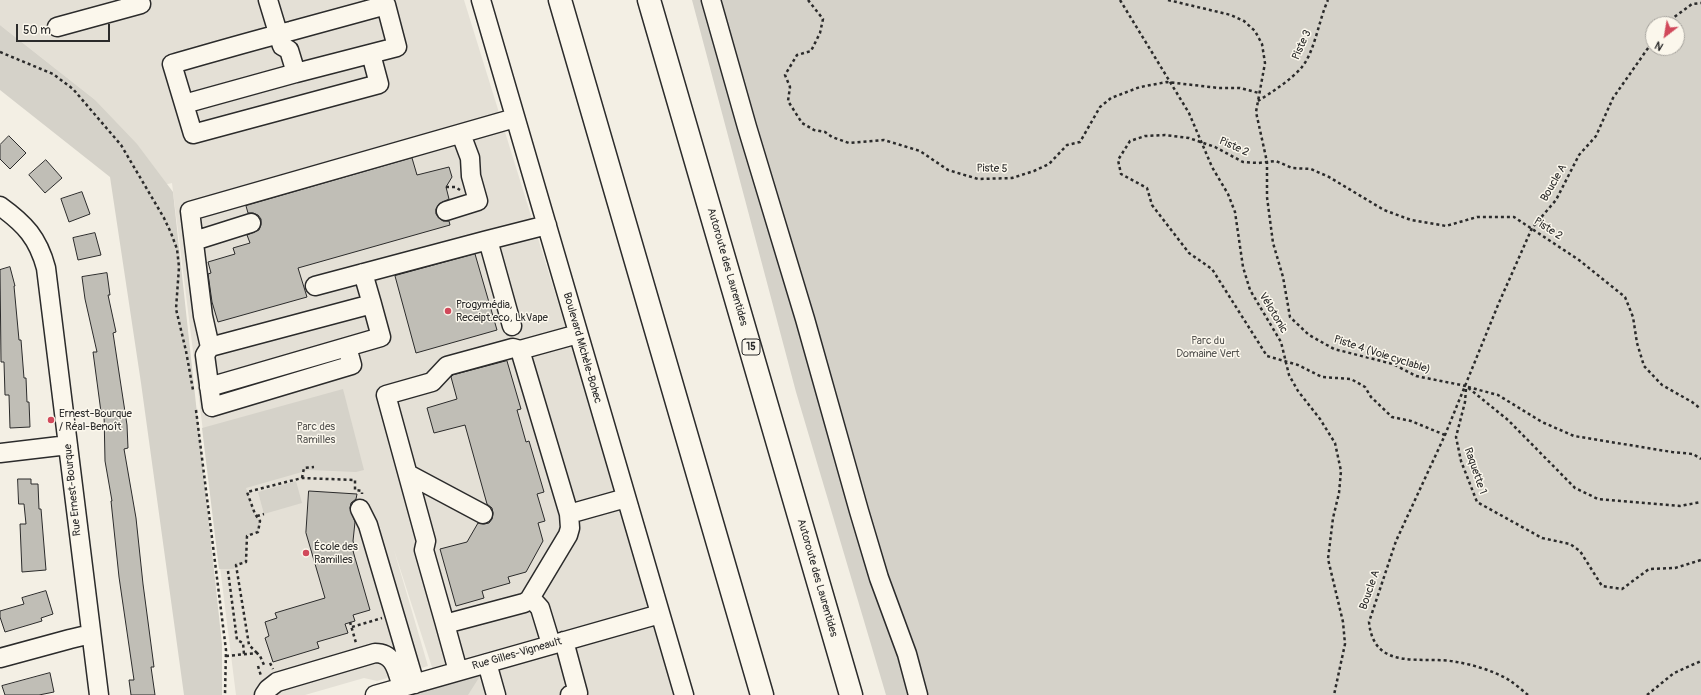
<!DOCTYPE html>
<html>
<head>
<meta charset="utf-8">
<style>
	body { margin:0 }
	#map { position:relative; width:1701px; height:695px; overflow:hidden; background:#f3efe4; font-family:Pangolin,sans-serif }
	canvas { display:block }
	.north { position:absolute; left:1645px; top:16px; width:40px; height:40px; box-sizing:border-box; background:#fbf7ec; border:1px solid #a8a59f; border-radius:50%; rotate:211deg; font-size:11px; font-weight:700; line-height:16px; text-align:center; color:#2b2b2b }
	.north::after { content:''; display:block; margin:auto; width:14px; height:18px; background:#d1495b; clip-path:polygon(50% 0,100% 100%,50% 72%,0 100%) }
	.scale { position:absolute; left:16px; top:24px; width:94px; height:18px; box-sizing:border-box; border:2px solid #2b2b2b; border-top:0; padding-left:5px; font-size:12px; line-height:14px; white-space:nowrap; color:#2b2b2b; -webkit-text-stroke:3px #fbf7ec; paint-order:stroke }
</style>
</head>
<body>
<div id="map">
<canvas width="1701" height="695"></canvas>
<div class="north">N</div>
<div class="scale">50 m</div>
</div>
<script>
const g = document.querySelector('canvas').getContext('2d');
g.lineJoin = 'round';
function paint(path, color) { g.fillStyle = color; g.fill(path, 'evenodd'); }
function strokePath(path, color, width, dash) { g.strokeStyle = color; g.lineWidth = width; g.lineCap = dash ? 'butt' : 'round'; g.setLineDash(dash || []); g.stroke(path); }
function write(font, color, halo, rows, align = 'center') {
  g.font = font + ' Pangolin,sans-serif'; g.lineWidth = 3; g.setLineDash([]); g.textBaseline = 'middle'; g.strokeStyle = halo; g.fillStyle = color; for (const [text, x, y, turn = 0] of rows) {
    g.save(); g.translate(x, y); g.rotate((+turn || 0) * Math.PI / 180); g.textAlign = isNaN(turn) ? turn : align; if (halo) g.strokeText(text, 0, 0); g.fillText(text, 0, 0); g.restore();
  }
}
paint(new Path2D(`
	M 0,0 L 464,0 L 655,615 L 677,695 L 439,695 L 440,692 L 394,550 L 428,666 L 377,681 L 364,678 L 305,695 L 236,695 L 172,183 L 151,188 L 94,99 L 0,25 Z`), '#e4e0d6');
paint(new Path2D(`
	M 692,0 L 1701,0 L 1701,695 L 886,695 L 796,392 ZM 1653,24 L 1677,24 L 1677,48 L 1653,48 Z
	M 0,25 L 94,99 L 137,144 L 173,192 L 222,644 L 222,695 L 184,695 L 141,383 L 110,177 L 0,90 Z
	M 343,389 L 364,470 L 356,472 L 309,470 L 246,488 L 255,514 L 260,521 L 258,532 L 247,536 L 246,562 L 236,565 L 234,569 L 219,569 L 202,428 Z
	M 296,481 L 302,503 L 264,514 L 258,492 Z
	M 480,676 L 468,695 L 410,695 Z`), '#d5d2c9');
const building = new Path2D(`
	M 9,136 L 26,153 L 10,169 L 0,159 L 0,145 Z
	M 412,158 L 417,175 L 449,167 L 452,177 L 446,187 L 449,199 L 439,204 L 436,209 L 436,214 L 439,218 L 443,221 L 449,221 L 450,225 L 298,268 L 307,297 L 218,322 L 212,302 L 208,274 L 211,273 L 208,262 L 235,254 L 233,248 L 250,243 L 247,235 L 259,230 L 261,225 L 261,219 L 258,215 L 253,213 L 248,213 L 246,206 Z
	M 46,160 L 62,178 L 45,193 L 29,175 Z
	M 82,192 L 90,214 L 69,222 L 61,199 Z
	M 95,233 L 101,255 L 78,260 L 73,238 Z
	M 475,254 L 497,330 L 416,353 L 395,276 Z
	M 10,267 L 15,286 L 14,286 L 19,340 L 21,340 L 24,378 L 26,378 L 27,402 L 29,402 L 30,427 L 10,428 L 9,395 L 5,395 L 4,362 L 1,362 L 0,270 Z
	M 107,273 L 110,295 L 108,295 L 116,332 L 113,333 L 127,425 L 128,448 L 124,449 L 136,518 L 143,584 L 154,667 L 151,667 L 155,695 L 131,695 L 129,680 L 134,680 L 119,577 L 111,501 L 112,501 L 105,461 L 104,412 L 101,412 L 93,352 L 97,352 L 85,299 L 82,277 Z
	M 507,361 L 521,409 L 517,410 L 526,442 L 529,441 L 544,492 L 537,494 L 545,521 L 538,523 L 543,541 L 526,572 L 508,577 L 510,583 L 482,591 L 484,598 L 456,606 L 440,549 L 467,542 L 478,523 L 484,524 L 489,523 L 492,519 L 493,513 L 492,508 L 487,504 L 465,425 L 434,433 L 427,408 L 457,399 L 451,377 L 453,375 Z
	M 18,479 L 31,479 L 31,484 L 38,484 L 39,509 L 41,509 L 46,570 L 22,572 L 20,524 L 26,524 L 24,504 L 19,504 Z
	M 309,491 L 357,494 L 356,499 L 351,503 L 350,508 L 355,522 L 353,541 L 356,550 L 353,551 L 370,610 L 353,615 L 355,621 L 345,624 L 348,633 L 317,642 L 319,648 L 273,662 L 265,638 L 269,636 L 265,622 L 277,618 L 275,613 L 325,598 L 306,533 Z
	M 46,591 L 53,614 L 41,618 L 42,621 L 5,632 L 0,617 L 0,611 L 24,604 L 22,598 Z
	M 50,673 L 54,692 L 39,695 L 5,695 L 2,686 Z`);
paint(building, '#c0beb6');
strokePath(building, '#2b2b2b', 1);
const minor = new Path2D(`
	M 268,0 L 282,46 L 289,50 L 296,73 L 184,104 L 172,64 C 211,53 251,41 291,31 L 386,5 L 397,47 L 296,73
	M 481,0 L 684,695
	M 711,0 L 747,127 L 805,319 L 859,511 L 879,578 L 907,654 L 918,695
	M 57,27 L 141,4
	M 184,104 L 193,134 L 379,84 L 371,54
	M 0,206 C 25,224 38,238 46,268 L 99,695
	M 446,211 L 478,201 L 471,176 L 470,158 L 461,134
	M 194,241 L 251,223
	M 363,273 L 372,304 L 210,347 L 203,316 L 190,211 L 515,118
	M 315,286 L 488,240
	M 512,326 L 488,240 L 547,225
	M 578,334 L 520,350 L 569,514 L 626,498
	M 210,347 L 205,355 L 212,407 L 352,365 L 347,347
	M 209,387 L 381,337 L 372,304
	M 0,453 L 68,445
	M 408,474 L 483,514
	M 360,509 L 368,525 L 415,684
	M 531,598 L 540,608 L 551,644
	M 445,624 L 424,550 L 426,541 L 386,395 L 432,382 L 447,366 L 513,348 L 520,350
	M 564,641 L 578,693 L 570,695
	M 0,658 L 70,639 L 91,634
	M 487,663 L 496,695
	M 458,671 L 445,624 L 524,603 L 529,600 L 568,535 L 570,528 L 569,514
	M 264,695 L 268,689 L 277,682 L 375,653 C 395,653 397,672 402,687
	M 375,695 L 660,614`);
const highway = new Path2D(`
	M 560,0 L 762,695
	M 649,0 L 851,695`);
strokePath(minor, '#2b2b2b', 21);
strokePath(highway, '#2b2b2b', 25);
strokePath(new Path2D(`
	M 808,0 L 823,19 L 820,33 L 811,51 L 797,55 L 785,75 L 790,87 L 788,101 L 802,123 L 814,130 L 825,132 L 832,137 L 849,143 L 884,140 L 920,151 L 948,170 L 978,179 L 1012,178 L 1034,171 L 1049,164 L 1067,145 L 1080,142 L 1100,107 L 1111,98 L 1140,87 L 1167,82 L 1219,88 L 1240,88 L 1259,93
	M 1120,0 L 1189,113 L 1212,167 L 1228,194 L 1235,212 L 1243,267 L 1250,290 L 1281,342 L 1289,375 L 1298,391 L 1320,419 L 1335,443 L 1341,471 L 1339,493 L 1333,518 L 1328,559 L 1343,622 L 1345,644 L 1334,695
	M 1168,0 L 1231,15 L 1244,21 L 1255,31 L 1262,44 L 1265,63 L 1256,112 L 1267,162 L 1267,197 L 1273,243 L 1283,277 L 1290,317 L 1309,335 L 1334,349 L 1393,364 L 1416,376 L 1466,386 L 1508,420 L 1575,488 L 1598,499 L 1680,506 L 1701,502
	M 1665,24 L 1692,4 L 1701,3
	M 0,52 L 53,74 L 73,89 L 121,145 L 164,218 L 171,233 L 177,249 L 179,267 L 176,309 L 186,351 L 193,390
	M 1258,101 C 1272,92 1291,80 1302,67 C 1315,51 1319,19 1328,0
	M 446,187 L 455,187 L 460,190
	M 1468,387 L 1498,395 L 1542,422 L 1574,436 L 1672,452 L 1693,454 L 1701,459
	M 1466,389 L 1465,402 L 1456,437 L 1461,461 L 1477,502 L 1542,538 L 1570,544 L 1580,551 L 1602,586 L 1622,589 L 1649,569 L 1675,568 L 1701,560
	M 196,410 L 226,650 L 225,695
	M 1445,435 L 1411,421 L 1392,417 L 1371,397 L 1365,387 L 1351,379 L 1322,377 L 1298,365 L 1267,356 L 1212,269 L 1189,253 L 1152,205 L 1147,188 L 1121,174 L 1118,160 L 1130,141 L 1145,136 L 1165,135 L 1189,138 L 1215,147 L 1243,162 L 1258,163 L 1276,161 L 1292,168 L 1311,169 L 1329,177 L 1384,210 L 1411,220 L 1446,226 L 1477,217 L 1514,217 L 1579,260 L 1625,297 L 1633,317 L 1637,343 L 1644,366 L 1662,385 L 1692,402 L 1701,409
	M 302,478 L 304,468 L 314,467
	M 257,516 L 264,514
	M 228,571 L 237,640 L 243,643 L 244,654
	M 350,622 L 356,643
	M 352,627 L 382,618
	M 257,653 L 249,645 L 236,565 L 246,562 L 247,536 L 258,532 L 260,521 L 255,514 L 247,492 L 302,478 L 355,480 L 355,490 L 362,491 L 362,494
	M 226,656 L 257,653 L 260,656 L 264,665
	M 270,663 L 273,669
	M 258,666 L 261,676
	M 1528,695 C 1522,690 1515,684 1509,680 C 1494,671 1474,665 1457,662 C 1423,655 1374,673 1369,622 L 1396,541 L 1445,435 L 1498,305 L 1532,228 L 1556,200 L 1579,155 L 1596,136 L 1613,98 L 1653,41
	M 1647,695 L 1674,673 L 1701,661`), '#2b2b2b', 2.5, [3, 3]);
strokePath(minor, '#fbf7ec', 18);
strokePath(highway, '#fbf7ec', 22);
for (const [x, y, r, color] of [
	[448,311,4,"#d1495b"],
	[51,420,4,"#d1495b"],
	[306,553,4,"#d1495b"]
]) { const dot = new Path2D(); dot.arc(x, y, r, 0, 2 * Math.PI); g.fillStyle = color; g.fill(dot); strokePath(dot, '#fbf7ec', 1.5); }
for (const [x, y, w] of [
	[751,347,18]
]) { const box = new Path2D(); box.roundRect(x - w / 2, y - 8, w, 16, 3); g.fillStyle = '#fbf7ec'; g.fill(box); strokePath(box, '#2b2b2b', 1); }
write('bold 10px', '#2b2b2b', null, [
	["15",751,347]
]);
write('11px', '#2b2b2b', '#fbf7ec', [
	["Piste 3",1302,45,-66],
	["Piste 2",1234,147,24],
	["Piste 5",992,169,1],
	["Boucle A",1554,183,-60],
	["Piste 2",1548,229,33],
	["Autoroute des Laurentides",727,267,74],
	["Vélotonic",1273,313,59],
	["Boulevard Michèle-Bohec",582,348,74],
	["Piste 4 (Voie cyclable)",1382,355,18],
	["Raquette 1",1475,471,71],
	["Rue Ernest-Bourque",73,490,-96],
	["Autoroute des Laurentides",817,578,74],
	["Boucle A",1370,590,-71],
	["Rue Gilles-Vigneault",517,654,-16]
]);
write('11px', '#2b2b2b', '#fbf7ec', [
	["Progymédia,",456,305],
	["Receipt.eco, LkVape",456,318],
	["Ernest-Bourque",59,414],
	["/ Réal-Benoît",59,427],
	["École des",314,547],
	["Ramilles",314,560]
], 'left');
write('11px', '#565552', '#fbf7ec', [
	["Parc du",1208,341],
	["Domaine Vert",1208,354],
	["Parc des",316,427],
	["Ramilles",316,440]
]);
</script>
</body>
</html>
